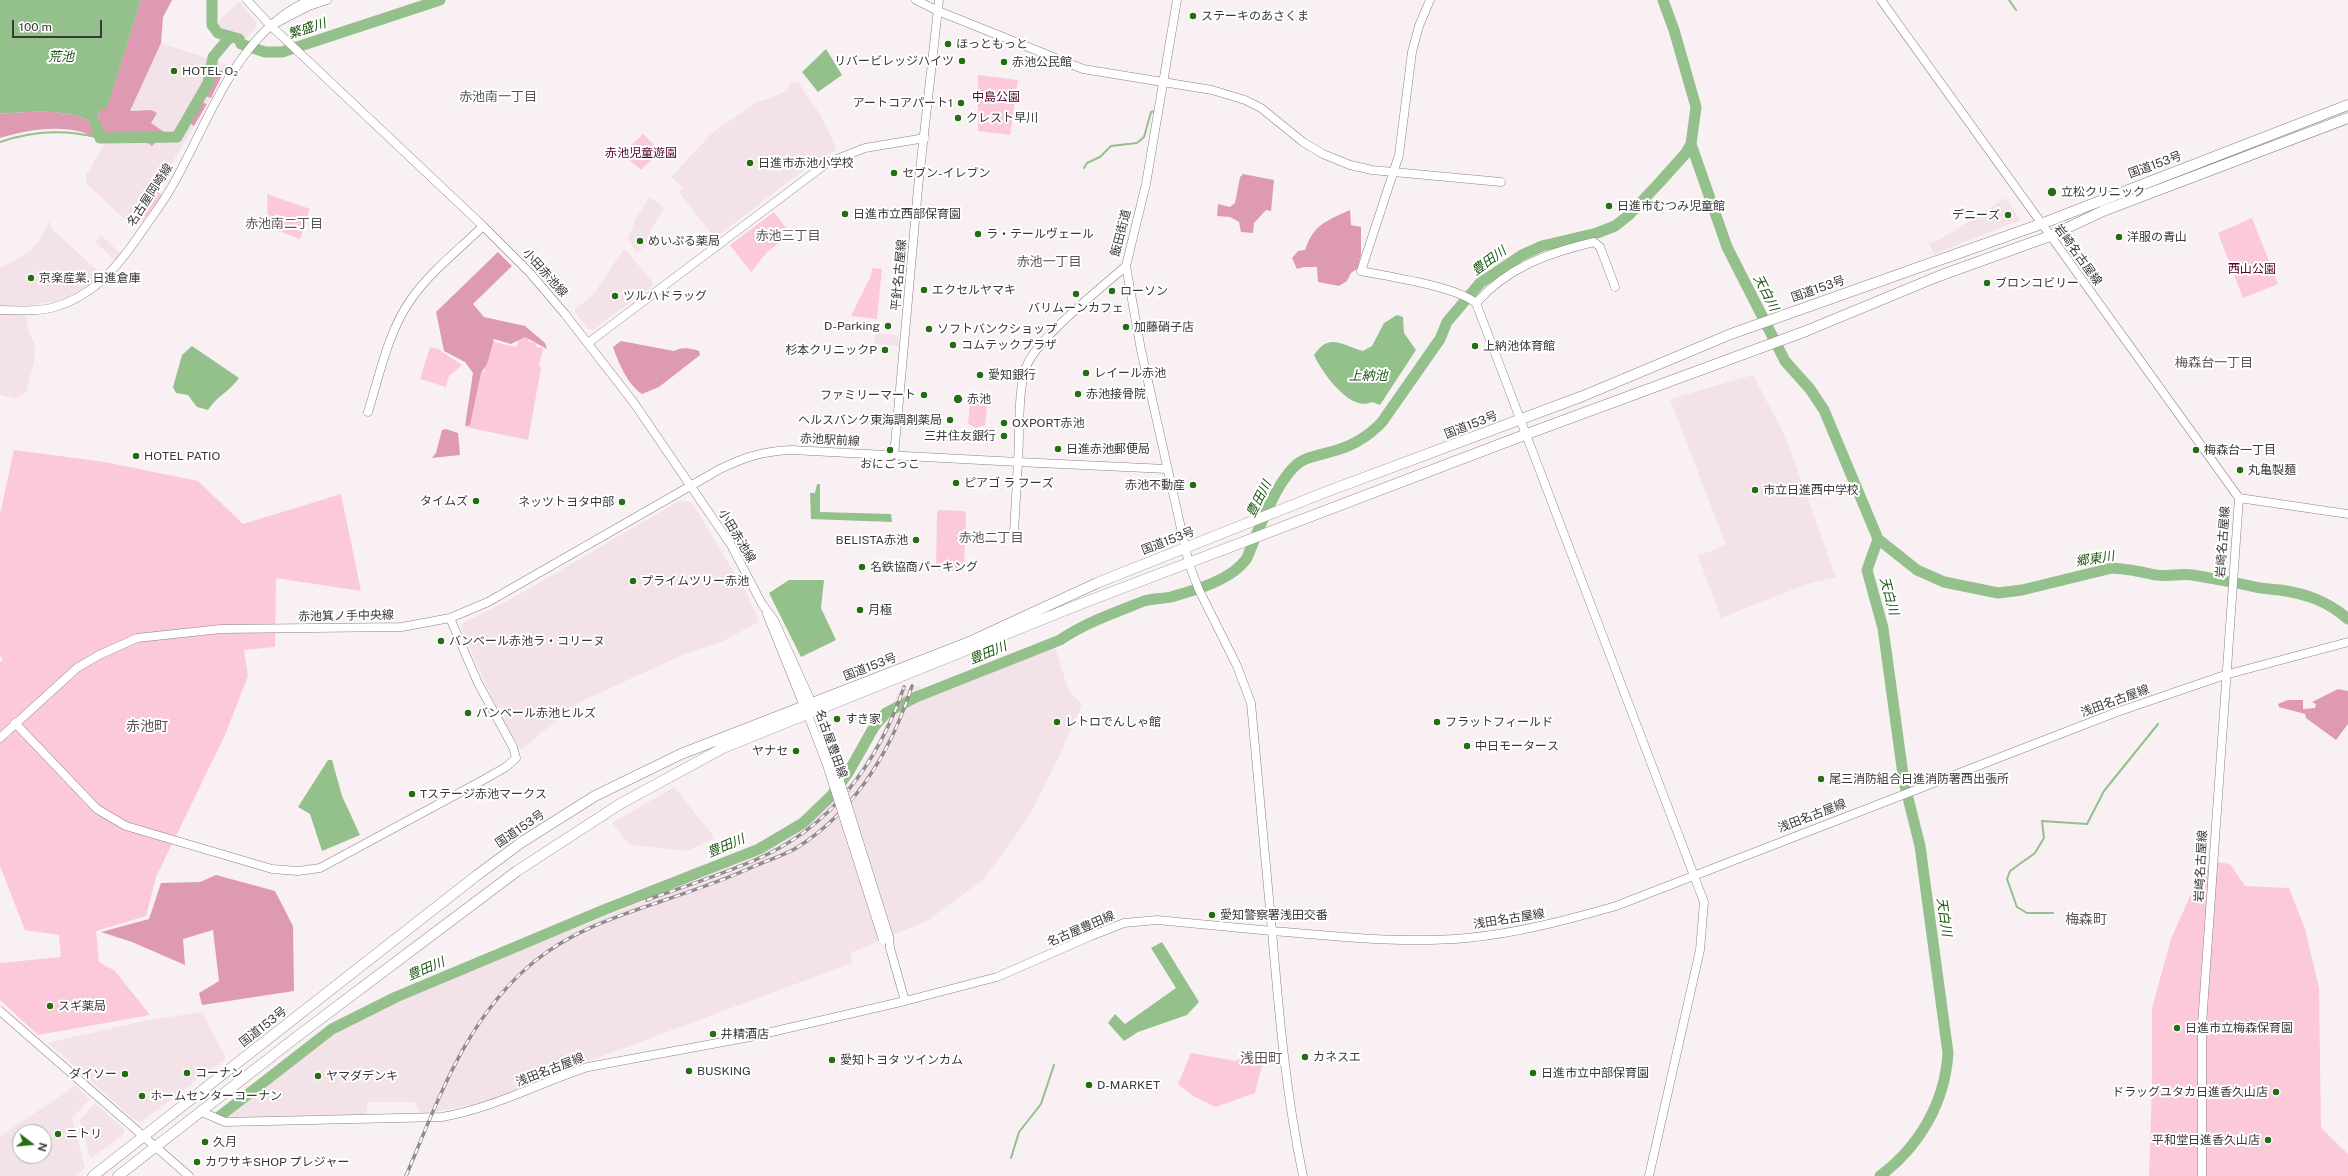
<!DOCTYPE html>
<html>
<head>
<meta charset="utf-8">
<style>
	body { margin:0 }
	#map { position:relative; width:2348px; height:1176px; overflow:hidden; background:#f9f0f3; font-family:"Public Sans",sans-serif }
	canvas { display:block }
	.north { position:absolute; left:12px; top:1124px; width:40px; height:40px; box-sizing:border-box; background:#fff; border:1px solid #b1afb0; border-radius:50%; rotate:106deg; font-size:11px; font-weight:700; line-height:16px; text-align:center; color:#3b3839 }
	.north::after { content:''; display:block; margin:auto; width:14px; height:18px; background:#226e11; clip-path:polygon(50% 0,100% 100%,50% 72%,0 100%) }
	.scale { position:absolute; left:12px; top:20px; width:90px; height:18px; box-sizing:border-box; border:2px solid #3b3839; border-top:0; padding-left:5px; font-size:12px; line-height:14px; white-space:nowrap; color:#3b3839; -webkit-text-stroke:3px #fff; paint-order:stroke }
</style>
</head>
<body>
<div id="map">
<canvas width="2348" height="1176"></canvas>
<div class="north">N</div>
<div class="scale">100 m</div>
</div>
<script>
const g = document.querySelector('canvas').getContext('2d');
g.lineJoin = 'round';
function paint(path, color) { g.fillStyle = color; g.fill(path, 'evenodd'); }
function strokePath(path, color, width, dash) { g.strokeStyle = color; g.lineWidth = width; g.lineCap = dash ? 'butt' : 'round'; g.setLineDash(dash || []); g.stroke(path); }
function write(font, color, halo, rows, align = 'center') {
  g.font = font + ' "Public Sans","Noto Sans JP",sans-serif'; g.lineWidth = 4; g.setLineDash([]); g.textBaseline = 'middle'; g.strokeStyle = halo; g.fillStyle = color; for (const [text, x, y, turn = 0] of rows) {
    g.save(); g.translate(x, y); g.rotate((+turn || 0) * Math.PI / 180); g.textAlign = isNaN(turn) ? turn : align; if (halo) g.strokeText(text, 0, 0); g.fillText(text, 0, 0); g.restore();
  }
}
paint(new Path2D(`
	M 239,2 L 256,22 L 256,27 L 246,39 L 225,33 L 219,24 L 219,21 Z
	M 161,43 L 228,65 L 207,104 L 142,214 L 146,217 L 143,223 L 139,220 L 134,228 L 87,184 L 86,175 L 104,146 L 102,140 L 172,138 L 151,123 L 157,113 L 151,110 L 130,111 Z
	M 792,82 L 798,82 L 821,116 L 829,132 L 836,149 L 835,151 L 809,166 L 715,238 L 679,192 L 683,187 L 671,177 L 712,133 L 757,102 L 773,97 L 787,90 Z
	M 650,197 L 664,208 L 652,228 L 644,247 L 637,253 L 628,239 L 637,216 Z
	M 2006,198 L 2020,220 L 1934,254 L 1929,243 L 1939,240 Z
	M 50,220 L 50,227 L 100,273 L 100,277 L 75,294 L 57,301 L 31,305 L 0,305 L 0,268 L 29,252 L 39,241 Z
	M 101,235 L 121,254 L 116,261 L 95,242 Z
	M 623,250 L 626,250 L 653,283 L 652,286 L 593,330 L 588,329 L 575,312 L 575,309 L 593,295 Z
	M 0,314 L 26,315 L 28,329 L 35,346 L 34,362 L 26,392 L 16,399 L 0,395 Z
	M 875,333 L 899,335 L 898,346 L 874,344 Z
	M 1753,375 L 1785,436 L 1836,577 L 1810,583 L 1721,618 L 1698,556 L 1726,545 L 1670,399 Z
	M 681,500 L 692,503 L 748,596 L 759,622 L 723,641 L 682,655 L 578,703 L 522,749 L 519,748 L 490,694 L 461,627 L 463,623 L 511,599 Z
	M 1054,645 L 1069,691 L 1082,704 L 1062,750 L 1030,815 L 984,879 L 927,921 L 850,953 L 852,963 L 581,1064 L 485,1102 L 420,1115 L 415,1102 L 368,1102 L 366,1116 L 223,1118 L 320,1044 L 358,1019 L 408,996 L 760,854 L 788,838 L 823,812 L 853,780 L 879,739 L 899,691 L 920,685 L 921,696 Z
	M 674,787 L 715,838 L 687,851 L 630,845 L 612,823 Z
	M 202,1012 L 226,1058 L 141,1122 L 136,1121 L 48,1043 L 144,1021 Z
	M 74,1085 L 90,1099 L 72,1118 L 85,1168 L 75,1176 L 0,1176 L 0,1136 L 68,1091 ZM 20,1132 L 44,1132 L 44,1156 L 20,1156 Z
	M 95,1103 L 124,1129 L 124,1134 L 90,1159 L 80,1120 Z`), '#f3e2e7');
paint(new Path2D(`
	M 978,75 L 1018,80 L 1010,135 L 978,131 Z
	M 643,134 L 660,151 L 641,170 L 622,154 Z
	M 156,190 L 162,195 L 146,217 L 142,215 Z
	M 267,194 L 310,209 L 300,239 L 268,227 Z
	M 774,212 L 791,234 L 768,251 L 751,272 L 730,245 Z
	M 2252,218 L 2278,284 L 2243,298 L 2218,233 Z
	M 872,268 L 882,269 L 877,319 L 851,316 L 871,276 Z
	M 520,336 L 529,338 L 528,341 L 536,343 L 536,347 L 543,348 L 539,366 L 541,368 L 528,440 L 466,427 L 478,372 L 484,372 L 491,341 L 516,347 Z
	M 430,347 L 438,349 L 462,365 L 449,376 L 446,387 L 420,379 Z
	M 978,400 L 984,402 L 987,407 L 985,425 L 976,428 L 968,424 L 970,404 Z
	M 14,450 L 105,462 L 198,481 L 243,524 L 341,494 L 361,591 L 276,578 L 275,647 L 244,650 L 248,676 L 225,735 L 156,877 L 146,916 L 96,931 L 99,962 L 115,971 L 150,1015 L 38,1035 L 0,1000 L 0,963 L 61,957 L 59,935 L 25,930 L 0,866 L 0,662 L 3,661 L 0,655 L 0,514 Z
	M 938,510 L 964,511 L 966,514 L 964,570 L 962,572 L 936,569 L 937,513 Z
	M 2217,862 L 2230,864 L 2245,886 L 2289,888 L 2305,929 L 2319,988 L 2321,1128 L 2348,1154 L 2348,1176 L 2149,1176 L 2152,1084 L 2152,1008 L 2171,939 L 2203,867 Z
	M 1266,1049 L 1255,1093 L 1215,1107 L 1193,1096 L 1178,1084 L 1191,1053 L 1235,1061 Z`), '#fcc9da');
paint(new Path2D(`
	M 141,0 L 172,0 L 163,17 L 161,43 L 130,111 L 151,110 L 157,113 L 151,123 L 173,138 L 159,139 L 152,146 C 137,134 120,143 102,140 C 95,139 89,134 82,132 C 56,125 25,130 0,138 L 0,114 C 26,112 74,107 94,125 L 97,123 L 99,109 L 107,107 Z
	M 208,70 L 224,71 L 211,98 L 199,94 Z
	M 195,100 L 207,104 L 194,126 L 183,119 Z
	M 1243,174 L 1274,180 L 1271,211 L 1266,210 L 1254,223 L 1253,233 L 1241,232 L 1239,222 L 1230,217 L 1217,216 L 1218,204 L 1230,207 L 1235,203 L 1240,177 Z
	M 1350,210 L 1351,225 L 1361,227 L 1361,255 L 1357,269 L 1351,273 L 1347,281 L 1339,286 L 1318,282 L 1317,267 L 1304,267 L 1297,269 L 1292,258 L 1298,251 L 1305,250 C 1314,224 1326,221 1350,210 Z
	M 498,252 L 512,266 L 473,304 L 484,317 L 525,326 L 545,343 L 547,349 L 525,337 L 511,344 L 494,339 L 487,364 L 481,373 L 470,425 L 465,426 L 473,373 L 465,362 L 444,351 L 436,312 Z
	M 621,341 L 674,351 C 683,347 689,348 699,351 L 700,355 L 659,387 L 642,394 C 628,385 618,362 613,347 Z
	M 446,429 L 458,433 L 460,455 L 432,458 L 436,453 L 442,430 Z
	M 2338,689 L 2348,691 L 2348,724 L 2336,740 L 2306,718 L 2305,714 L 2279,707 L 2278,704 L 2288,700 L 2303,700 L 2303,709 L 2315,708 L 2316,704 L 2312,702 Z
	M 216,875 L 275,891 L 293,926 L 294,991 L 202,1005 L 199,993 L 219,981 L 213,930 L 183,939 L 185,965 L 132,942 L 101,932 L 149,919 L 161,883 L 200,882 Z`), '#de9ab2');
paint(new Path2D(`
	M 0,0 L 141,0 L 107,108 L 99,110 L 97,123 L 94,125 C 74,107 26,112 0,114 Z
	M 826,49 L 842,75 L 818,92 L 802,72 Z
	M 1397,315 L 1403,317 L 1404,333 L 1416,350 L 1380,405 L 1372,402 C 1350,413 1321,371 1314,355 C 1329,332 1342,345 1363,351 L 1372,346 L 1384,323 Z
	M 192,346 L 239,378 C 230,391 216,397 208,410 L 197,407 L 188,395 L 176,393 L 173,387 L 182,355 Z
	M 817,484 L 820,484 L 820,512 L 891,514 L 892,522 L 811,519 L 810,493 L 815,493 Z
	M 789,580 L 824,580 L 821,608 L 836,640 L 801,657 L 769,593 Z
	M 328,760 L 332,760 L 342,796 L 360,835 L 322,851 L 310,814 L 298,807 Z
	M 1162,942 L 1199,1002 L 1187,1015 L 1138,1032 L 1124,1041 L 1108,1023 L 1115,1014 L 1125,1024 L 1176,988 L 1151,948 Z`), '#94c08c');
strokePath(new Path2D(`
	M 2009,0 L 2016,10
	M 0,142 C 34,130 66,129 100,138
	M 1084,168 L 1087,163 L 1100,157 L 1111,146 L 1137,143 L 1144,137 L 1151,112 L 1156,111
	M 2053,913 L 2027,913 L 2017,907 L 2007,879 L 2010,871 L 2035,853 L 2044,838 L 2042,821 L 2087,824 L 2104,791 L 2158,724
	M 1011,1158 L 1019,1132 L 1041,1104 L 1054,1065`), '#94c08c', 2);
strokePath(new Path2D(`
	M 212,0 L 212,25 L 218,33 L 239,39 L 241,44 L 265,52 L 282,52 L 440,0
	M 1663,0 L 1674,30 L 1696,107 L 1691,144 L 1727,247 L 1785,361 L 1810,389 L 1824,410 L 1878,539 L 1917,570 L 1944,582 L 1998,593 L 2022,590 L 2112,568 C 2126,569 2138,571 2151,574 C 2164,578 2180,573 2193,575 C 2214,579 2235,582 2255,587 C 2263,589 2272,589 2280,590 C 2307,594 2327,601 2348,619
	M 96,124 L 100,138 L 177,137 L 208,83 L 213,57 L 229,38
	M 1878,539 L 1867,570 L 1883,628 L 1904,782 L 1920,846 L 1948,1053 C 1945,1102 1920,1146 1880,1176
	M 220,1116 L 332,1029 L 396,997 L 606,909 L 759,849 L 803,823 L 832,795 L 848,773 L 874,727 L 886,713 L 916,697 L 1060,640 C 1085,623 1116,612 1144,601 C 1153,598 1162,599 1171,597 C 1196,590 1232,580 1247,558 C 1258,531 1277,478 1300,462 C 1309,456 1320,455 1330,452 C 1351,447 1367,438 1382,422 L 1440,339 L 1447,322 L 1480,283 L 1522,255 L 1542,246 L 1597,233 L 1615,226 L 1629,215 L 1660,182 L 1686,153 L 1691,144`), '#94c08c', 11);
const secondary = new Path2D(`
	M 247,0 L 270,25 L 483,226 L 530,273 L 565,314 L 634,403 L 731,545 L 762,604 L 774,620 L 814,708
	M 916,0 L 938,11 L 1083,69 L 1212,90 L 1245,100 L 1261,108 L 1303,142 L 1323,154 L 1350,165 L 1372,170 L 1501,182
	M 1430,0 L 1419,26 L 1412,52 L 1399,155 L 1361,271 C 1390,277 1455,286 1476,303 L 1704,902 L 1700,950 L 1649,1176
	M 1881,0 L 2239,498 L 2202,1024 L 2202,1176
	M 1476,303 C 1508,267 1548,253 1594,242 L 1600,247 L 1615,287
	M 588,343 L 827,163 L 865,148 L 925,138
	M 368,412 C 380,374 388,331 412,298 C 431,271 460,249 483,226
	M 894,456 L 918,188 L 939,0
	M 2239,498 L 2348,514
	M 1014,532 L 1018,462 L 1167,469
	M 1189,564 L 1199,590 L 1237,666 L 1251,703 L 1272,931 C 1336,936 1403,944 1467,938 C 1518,933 1567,920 1616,906 L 2117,712 L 2225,675 L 2348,642
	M 767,614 L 804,706
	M 15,723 L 97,809 L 126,826 L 272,869 L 298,871 L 320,868 L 485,779 L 506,767 L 516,758 L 513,747 L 478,683 L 450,618
	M 0,738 L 77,668 L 99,655 L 137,638 L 221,629 L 402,627 L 450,618 L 488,602 L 720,469 C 745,457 763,451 792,450 L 1018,462 C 1020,436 1017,388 1027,365 C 1038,338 1102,287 1126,266
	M 0,1011 L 189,1176
	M 202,1112 L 225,1122 L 442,1117 C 494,1108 539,1083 588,1067 L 750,1037 L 905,1001`);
const primary = new Path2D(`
	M 1177,0 L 1146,184 L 1126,266 L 1141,350 L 1189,564
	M 276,23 L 309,6 L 327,0
	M 0,310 C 17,310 35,312 51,308 C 91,298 116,269 138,237 C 151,218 165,200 175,181 C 210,118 239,30 310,0
	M 806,710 L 826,762
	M 816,712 L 833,759
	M 889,937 L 890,948 L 905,1001 L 997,977 L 1091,936 L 1124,923 L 1157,920 L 1272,931 C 1279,1014 1286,1095 1303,1176`);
const highway = new Path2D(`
	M 93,1176 L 476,876 L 522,842 L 595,796 L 681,754 L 967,643 L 1097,583 L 1323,493 L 1583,396 L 1731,334 L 2041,224 L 2348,105
	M 118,1176 L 299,1035 L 517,871 L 620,804 L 723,748 L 1083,603 L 1527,434 L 1806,331 L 1939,276 L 2050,236 L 2103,211 L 2348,118`);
strokePath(secondary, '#8a8284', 9);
strokePath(primary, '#8a8284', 9);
strokePath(highway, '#8a8284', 11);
strokePath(secondary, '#fff', 8);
strokePath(primary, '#fff', 8);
strokePath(highway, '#fff', 10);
const rail = new Path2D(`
	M 647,900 C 683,887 720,875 755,860 C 831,828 878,763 904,687
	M 406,1176 C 439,1098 467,1016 535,961 C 572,931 615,917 659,902 C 692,891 725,880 757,865 C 771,859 785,855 798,847 C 857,809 891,751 912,686`);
strokePath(rail, '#918c8d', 3.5);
strokePath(rail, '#fff', 2, [6]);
const primaryBridge = new Path2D(`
	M 833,759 L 889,937
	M 826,762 L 883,940`);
strokePath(primaryBridge, '#8a8284', 9, []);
strokePath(primaryBridge, '#fff', 8);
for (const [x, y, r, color] of [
	[1193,16,4,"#226e11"],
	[948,44,4,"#226e11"],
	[962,61,4,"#226e11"],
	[1004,62,4,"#226e11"],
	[174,71,4,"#226e11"],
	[961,103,4,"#226e11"],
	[958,118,4,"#226e11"],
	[750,163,4,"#226e11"],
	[894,173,4,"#226e11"],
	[2052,192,5,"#226e11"],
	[1609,206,4,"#226e11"],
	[845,214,4,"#226e11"],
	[2008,215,4,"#226e11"],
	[978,234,4,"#226e11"],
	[2119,237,4,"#226e11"],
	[640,241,4,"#226e11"],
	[31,278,4,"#226e11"],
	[1987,283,4,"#226e11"],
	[924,290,4,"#226e11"],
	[1112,291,4,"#226e11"],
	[1076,294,4,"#226e11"],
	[615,296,4,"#226e11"],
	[888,326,4,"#226e11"],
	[1126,327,4,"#226e11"],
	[929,329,4,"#226e11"],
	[953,345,4,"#226e11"],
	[1475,346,4,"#226e11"],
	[885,350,4,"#226e11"],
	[1086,373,4,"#226e11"],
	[980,375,4,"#226e11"],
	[1078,394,4,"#226e11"],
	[924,395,4,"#226e11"],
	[958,399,5,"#226e11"],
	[950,420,4,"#226e11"],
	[1004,423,4,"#226e11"],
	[1004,436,4,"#226e11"],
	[1058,449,4,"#226e11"],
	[890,450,4,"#226e11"],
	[2196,450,4,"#226e11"],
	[136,456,4,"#226e11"],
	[2240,470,4,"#226e11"],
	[956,483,4,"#226e11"],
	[1193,485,4,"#226e11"],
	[1755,490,4,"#226e11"],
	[476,501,4,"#226e11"],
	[622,502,4,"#226e11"],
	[916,540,4,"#226e11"],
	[862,567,4,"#226e11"],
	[633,581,4,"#226e11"],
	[860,610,4,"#226e11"],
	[441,641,4,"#226e11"],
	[468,713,4,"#226e11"],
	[837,719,4,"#226e11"],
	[1057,722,4,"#226e11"],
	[1437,722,4,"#226e11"],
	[1467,746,4,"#226e11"],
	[796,751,4,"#226e11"],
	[1821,779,4,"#226e11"],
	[412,794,4,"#226e11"],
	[1212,915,4,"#226e11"],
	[50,1006,4,"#226e11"],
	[2177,1028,4,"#226e11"],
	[713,1034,4,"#226e11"],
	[1305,1057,4,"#226e11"],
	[832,1060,4,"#226e11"],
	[689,1071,4,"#226e11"],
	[187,1073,4,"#226e11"],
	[1533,1073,4,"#226e11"],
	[125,1074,4,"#226e11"],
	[318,1076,4,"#226e11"],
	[1089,1085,4,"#226e11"],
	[2276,1092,4,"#226e11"],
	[142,1096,4,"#226e11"],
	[58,1134,4,"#226e11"],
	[2268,1140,4,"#226e11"],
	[205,1142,4,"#226e11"],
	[197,1162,4,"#226e11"]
]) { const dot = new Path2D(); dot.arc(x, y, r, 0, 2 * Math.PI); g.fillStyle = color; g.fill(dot); strokePath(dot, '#fff', 1.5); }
write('12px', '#3b3839', '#fff', [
	["ステーキのあさくま",1201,16],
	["ほっともっと",956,44],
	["リバービレッジハイツ",954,61,"right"],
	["赤池公民館",1012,62],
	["HOTEL O₂",182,71],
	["アートコアパート1",953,103,"right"],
	["クレスト早川",966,118],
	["日進市赤池小学校",758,163],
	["セブン-イレブン",902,173],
	["立松クリニック",2061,192],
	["日進市むつみ児童館",1617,206],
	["日進市立西部保育園",853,214],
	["デニーズ",2000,215,"right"],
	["ラ・テールヴェール",986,234],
	["洋服の青山",2127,237],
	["めいぷる薬局",648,241],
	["京楽産業. 日進倉庫",39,278],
	["ブロンコビリー",1995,283],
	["エクセルヤマキ",932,290],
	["ローソン",1120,291],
	["ツルハドラッグ",623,296],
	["バリムーンカフェ",1076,308,"center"],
	["D-Parking",880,326,"right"],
	["加藤硝子店",1134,327],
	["ソフトバンクショップ",937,329],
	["コムテックプラザ",961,345],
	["上納池体育館",1483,346],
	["杉本クリニックP",877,350,"right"],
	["レイール赤池",1094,373],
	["愛知銀行",988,375],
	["赤池接骨院",1086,394],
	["ファミリーマート",916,395,"right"],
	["赤池",967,399],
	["ヘルスバンク東海調剤薬局",942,420,"right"],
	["OXPORT赤池",1012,423],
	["三井住友銀行",996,436,"right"],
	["日進赤池郵便局",1066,449],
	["梅森台一丁目",2204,450],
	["HOTEL PATIO",144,456],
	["おにごっこ",890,464,"center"],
	["丸亀製麺",2248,470],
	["ピアゴ ラ フーズ",964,483],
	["赤池不動産",1185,485,"right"],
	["市立日進西中学校",1763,490],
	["タイムズ",468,501,"right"],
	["ネッツトヨタ中部",614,502,"right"],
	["BELISTA赤池",908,540,"right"],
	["名鉄協商パーキング",870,567],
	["プライムツリー赤池",641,581],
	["月極",868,610],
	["バンベール赤池ラ・コリーヌ",449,641],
	["バンベール赤池ヒルズ",476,713],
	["すき家",845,719],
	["レトロでんしゃ館",1065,722],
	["フラットフィールド",1445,722],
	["中日モータース",1475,746],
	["ヤナセ",788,751,"right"],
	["尾三消防組合日進消防署西出張所",1829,779],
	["Tステージ赤池マークス",420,794],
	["愛知警察署浅田交番",1220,915],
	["スギ薬局",58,1006],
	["日進市立梅森保育園",2185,1028],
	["井精酒店",721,1034],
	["カネスエ",1313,1057],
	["愛知トヨタ ツインカム",840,1060],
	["BUSKING",697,1071],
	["コーナン",195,1073],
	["日進市立中部保育園",1541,1073],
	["ダイソー",117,1074,"right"],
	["ヤマダデンキ",326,1076],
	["D-MARKET",1097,1085],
	["ドラッグユタカ日進香久山店",2268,1092,"right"],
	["ホームセンターコーナン",150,1096],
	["ニトリ",66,1134],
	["平和堂日進香久山店",2260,1140,"right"],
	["久月",213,1142],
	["カワサキSHOP プレジャー",205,1162]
], 'left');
write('12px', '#52002c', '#fff', [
	["中島公園",996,97],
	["赤池児童遊園",641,153],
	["西山公園",2252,269]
]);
write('12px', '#3b3839', '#fff', [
	["国道153号",2155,165,-20],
	["名古屋岡崎線",150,195,-57],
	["飯田街道",1121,233,-76],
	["岩崎名古屋線",2078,255,54],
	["小田赤池線",545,273,48],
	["平針名古屋線",899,275,-85],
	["国道153号",1818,289,-19],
	["国道153号",1471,425,-21],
	["赤池駅前線",830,440,3],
	["小田赤池線",737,536,59],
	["国道153号",1168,541,-21],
	["岩崎名古屋線",2223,542,-86],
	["赤池箕ノ手中央線",346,616,-1],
	["国道153号",870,667,-21],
	["浅田名古屋線",2115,701,-20],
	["名古屋豊田線",831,744,70],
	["浅田名古屋線",1812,816,-21],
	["国道153号",520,829,-34],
	["岩崎名古屋線",2201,866,-87],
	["浅田名古屋線",1509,919,-9],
	["名古屋豊田線",1081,929,-23],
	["国道153号",263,1027,-38],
	["浅田名古屋線",550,1070,-21]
]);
write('italic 13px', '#1b5610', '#fff', [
	["繁盛川",307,29,-18],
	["荒池",61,57],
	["豊田川",1489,261,-36],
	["天白川",1766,293,63],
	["上納池",1368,376],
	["豊田川",1259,499,-63],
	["郷東川",2095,559,-9],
	["天白川",1889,596,75],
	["豊田川",988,653,-22],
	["豊田川",726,846,-23],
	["天白川",1944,917,82],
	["豊田川",426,969,-23]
]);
write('13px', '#5c5557', '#fff', [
	["赤池南一丁目",498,97],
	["赤池南二丁目",284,224],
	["赤池三丁目",788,236],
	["赤池一丁目",1049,262],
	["梅森台一丁目",2214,363],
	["赤池二丁目",991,538]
]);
write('14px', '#5c5557', '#fff', [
	["赤池町",147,727],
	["梅森町",2086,920],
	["浅田町",1261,1059]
]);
</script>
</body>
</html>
